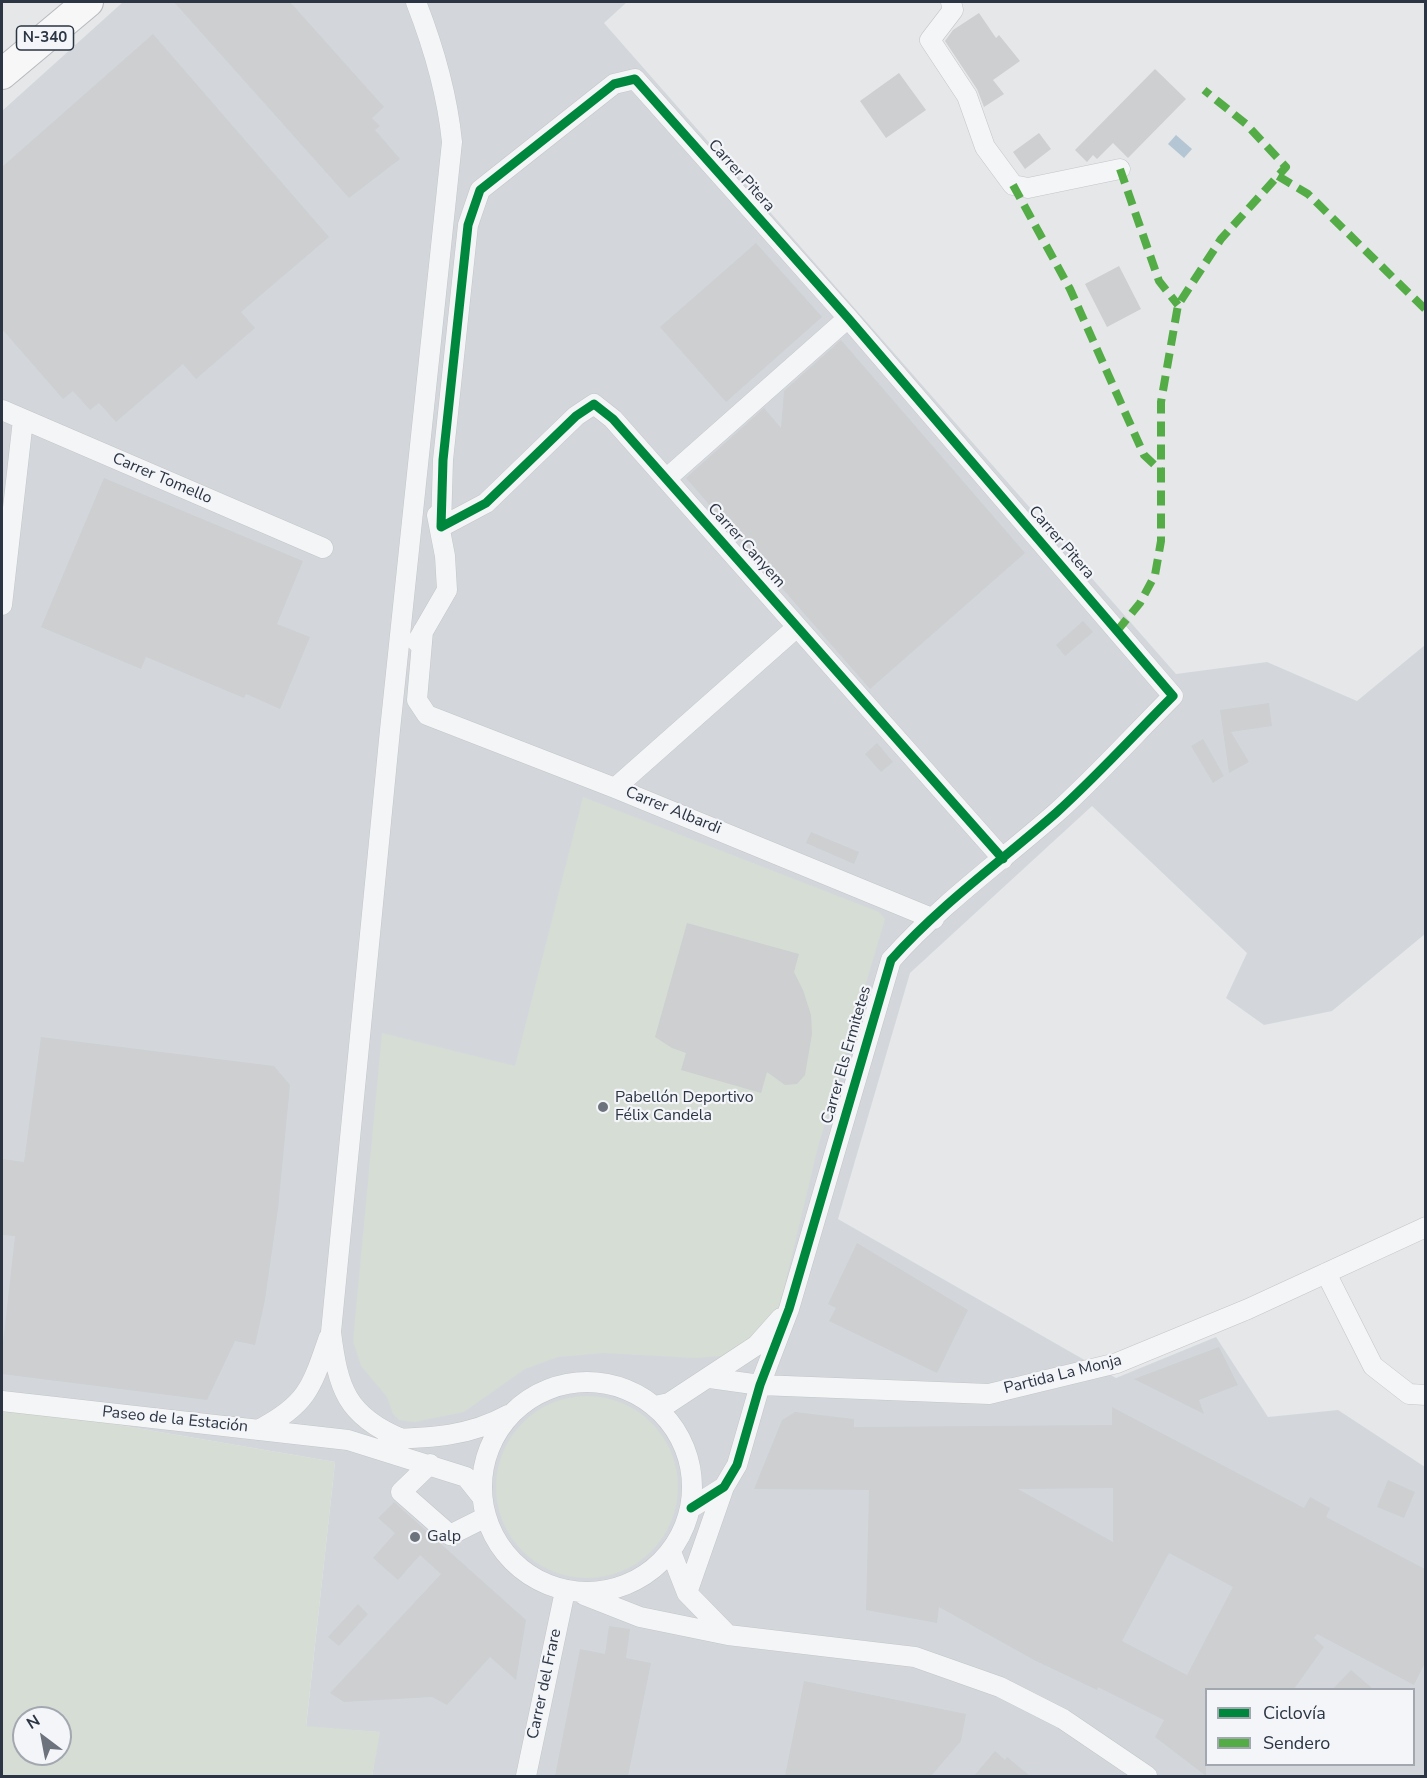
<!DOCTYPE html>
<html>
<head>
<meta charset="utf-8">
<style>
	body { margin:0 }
	#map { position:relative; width:1427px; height:1778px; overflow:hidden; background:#e5e7e9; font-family:"Nunito Sans",sans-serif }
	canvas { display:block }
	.frame { position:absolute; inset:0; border:3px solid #2b3543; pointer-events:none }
	.legend { position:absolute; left:1205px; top:1688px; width:210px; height:78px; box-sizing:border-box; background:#f3f5f8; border:2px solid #a3a8b0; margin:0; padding:8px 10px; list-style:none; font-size:18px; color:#2b3543 }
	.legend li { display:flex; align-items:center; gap:12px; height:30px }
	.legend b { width:30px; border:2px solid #a3a8b0 }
	.north { position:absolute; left:12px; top:1706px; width:60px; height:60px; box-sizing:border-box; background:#f3f5f8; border:2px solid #a3a8b0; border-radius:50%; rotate:328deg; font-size:16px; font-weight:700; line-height:24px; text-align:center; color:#2b3543 }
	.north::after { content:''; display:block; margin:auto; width:21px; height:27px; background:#6c737d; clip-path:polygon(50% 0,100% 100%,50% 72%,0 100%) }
</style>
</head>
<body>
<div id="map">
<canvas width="1427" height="1778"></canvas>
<div class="frame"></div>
<ul class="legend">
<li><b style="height:8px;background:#00873e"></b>Ciclovía</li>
<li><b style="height:8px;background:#54ac47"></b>Sendero</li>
</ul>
<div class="north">N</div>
</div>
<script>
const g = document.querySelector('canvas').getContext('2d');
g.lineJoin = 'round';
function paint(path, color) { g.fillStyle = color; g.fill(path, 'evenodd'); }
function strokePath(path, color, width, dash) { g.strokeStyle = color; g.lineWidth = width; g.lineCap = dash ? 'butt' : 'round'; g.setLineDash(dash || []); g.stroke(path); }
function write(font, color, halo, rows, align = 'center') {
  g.font = font + ' "Nunito Sans",sans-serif'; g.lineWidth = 4.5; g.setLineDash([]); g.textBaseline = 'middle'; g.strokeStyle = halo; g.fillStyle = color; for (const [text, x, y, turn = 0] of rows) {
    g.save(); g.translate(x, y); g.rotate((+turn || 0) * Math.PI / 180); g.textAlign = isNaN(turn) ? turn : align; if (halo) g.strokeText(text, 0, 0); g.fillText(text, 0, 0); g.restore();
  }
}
paint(new Path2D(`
	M 123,2 L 627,2 L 604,23 L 1176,674 L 1267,662 L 1357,701 L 1425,645 L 1425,934 L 1332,1011 L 1264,1025 L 1226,998 L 1247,953 L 1092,806 L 910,973 L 838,1219 L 1116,1378 L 1216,1337 L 1268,1417 L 1338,1410 L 1425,1467 L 1425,1776 L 372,1776 L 379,1732 L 306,1727 L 335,1462 L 2,1405 L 2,111 ZM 1206,1690 L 1414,1690 L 1414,1764 L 1206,1764 Z`), '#d3d7dc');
paint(new Path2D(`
	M 583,797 L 879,912 L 885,919 L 818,1147 L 779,1309 L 749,1342 L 721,1356 L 695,1358 L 604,1353 L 558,1357 L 525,1369 L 464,1412 L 414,1422 L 399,1420 L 393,1414 L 387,1397 L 361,1366 L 353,1341 L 382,1033 L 515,1066 Z
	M496 1487a91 91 0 1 1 182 0a91 91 0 1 1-182 0Z
	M 2,1405 L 335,1462 L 306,1726 L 380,1732 L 372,1776 L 2,1776 ZM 24,1718 L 60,1718 L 60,1754 L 24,1754 Z`), '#d6ddd5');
paint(new Path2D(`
	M 1176,135 L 1192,149 L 1184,158 L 1168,144 Z`), '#b4c5d3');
paint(new Path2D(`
	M 174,2 L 290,2 L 384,107 L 372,118 L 380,126 L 375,130 L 400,159 L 349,198 Z
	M 979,13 L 996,38 L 999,35 L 1020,61 L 993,80 L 1004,94 L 984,107 L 977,89 L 945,41 L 953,30 Z
	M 153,34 L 329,237 L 241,312 L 255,328 L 196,379 L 183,364 L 116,422 L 99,403 L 90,410 L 73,391 L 63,399 L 2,329 L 2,167 Z
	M 1155,69 L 1186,99 L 1128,158 L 1113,143 L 1097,159 L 1093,155 L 1087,162 L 1075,150 Z
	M 899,73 L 926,110 L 886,138 L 860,101 Z
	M 1039,133 L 1051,149 L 1025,169 L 1013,152 Z
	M 756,243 L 822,317 L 726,402 L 660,327 Z
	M 1119,266 L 1141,309 L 1107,327 L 1085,284 Z
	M 841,340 L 1025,553 L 870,689 L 686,478 L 764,408 L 781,428 L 784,391 Z
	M 104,478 L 303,561 L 277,624 L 310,637 L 280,709 L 246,694 L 244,698 L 146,657 L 141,669 L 41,627 Z
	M 1083,621 L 1093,632 L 1065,656 L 1056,645 Z
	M 1269,703 L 1272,726 L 1231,732 L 1249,762 L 1229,773 L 1220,710 Z
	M 1203,739 L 1224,776 L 1213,783 L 1191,746 Z
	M 877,743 L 893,762 L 881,772 L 865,754 Z
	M 811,832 L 859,852 L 854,864 L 806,843 Z
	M 687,923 L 799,954 L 794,972 L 803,990 L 811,1015 L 812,1034 L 805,1075 L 797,1084 L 785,1085 L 767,1072 L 761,1093 L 681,1070 L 686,1053 L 672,1048 L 655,1037 Z
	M 41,1037 L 274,1066 L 290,1085 L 278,1209 L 265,1300 L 255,1345 L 235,1341 L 207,1400 L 2,1374 L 2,1352 L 15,1236 L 2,1235 L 2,1159 L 24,1162 Z
	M 857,1243 L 968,1310 L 937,1373 L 829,1321 L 836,1308 L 828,1304 Z
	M 1219,1347 L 1238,1385 L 1199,1400 L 1204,1414 L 1134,1379 Z
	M 1112,1407 L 1304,1508 L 1310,1497 L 1330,1508 L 1326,1517 L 1425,1569 L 1425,1663 L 1414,1685 L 1317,1634 L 1314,1638 L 1324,1647 L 1294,1689 L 1206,1689 L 1206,1776 L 1155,1737 L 1164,1720 L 1098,1687 L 1097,1690 L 1034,1660 L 939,1607 L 937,1623 L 866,1610 L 869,1490 L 754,1489 L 782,1420 L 795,1412 L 854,1419 L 854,1427 L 1112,1425 ZM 1113,1488 L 1113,1542 L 1018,1489 ZM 1169,1553 L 1233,1587 L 1187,1675 L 1122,1641 Z
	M 1388,1480 L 1415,1492 L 1404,1518 L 1377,1507 Z
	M 394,1502 L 526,1620 L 516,1680 L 490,1657 L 447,1705 L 432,1697 L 344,1702 L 330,1693 L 441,1574 L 420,1555 L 398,1580 L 373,1558 L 395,1533 L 378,1518 Z
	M 358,1604 L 368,1614 L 339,1646 L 328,1637 Z
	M 609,1626 L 630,1629 L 626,1658 L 651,1663 L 628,1776 L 555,1776 L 580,1649 L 605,1654 Z
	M 1351,1670 L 1373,1689 L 1333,1689 Z
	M 804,1681 L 966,1714 L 961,1741 L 931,1776 L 785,1776 Z
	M 995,1751 L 1005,1760 L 1007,1757 L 1030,1776 L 974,1776 Z`), '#cdcfd1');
const minor = new Path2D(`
	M 951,2 L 953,10 L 930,40 L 967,96 L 985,147 L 1013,185 L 1028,188 L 1120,169
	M 2,410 L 323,548
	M 666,479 L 848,318
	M 2,605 L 23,420
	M 423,631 L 417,700 L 427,715 L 615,788 L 934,919
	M 417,642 L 447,590 L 445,556 L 437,515
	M 615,788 L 797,627
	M 1326,1273 L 1373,1366 L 1409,1394 L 1426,1395
	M 710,1378 L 760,1385 L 989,1394 L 1117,1363 L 1248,1309 L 1426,1227
	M482 1487a105 105 0 1 1 210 0a105 105 0 1 1-210 0Z
	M 2,1401 L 348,1440 L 466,1477 L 482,1497
	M 655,1406 L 669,1403 L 757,1345 L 781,1318
	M 260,1429 C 308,1404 312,1386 329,1337
	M 388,1439 C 431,1438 470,1436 508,1415
	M 402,1439 C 346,1416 338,1388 331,1332 L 390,730 L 452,142 C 447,92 434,48 416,2
	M 430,1464 L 401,1492 L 450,1535 L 486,1517
	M 691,1508 L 724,1487 L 737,1465 L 760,1385 L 789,1309 L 891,960 C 940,905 1001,861 1056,813 C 1097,776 1134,735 1173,696 L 848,318 L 635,79 L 614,84 L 480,190 L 468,225 L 443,460 L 441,527 L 486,503 L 576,416 L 594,404 L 613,419 L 1003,859
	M 671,1552 L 687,1593 L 728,1635
	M 687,1593 L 724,1487
	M 584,1595 L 640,1617 L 728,1635 L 915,1657 L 1000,1687 L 1063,1719 L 1147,1776
	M 526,1776 L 565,1591`);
const highway = new Path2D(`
	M 2,74 L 88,2`);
strokePath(minor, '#c3c5c7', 21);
strokePath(highway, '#b7babe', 32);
strokePath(minor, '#f4f5f6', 20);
strokePath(highway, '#f7f7f8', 30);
strokePath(new Path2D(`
	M 1120,169 L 1159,281 L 1178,305
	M 1278,176 L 1308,194 L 1426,310
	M 1013,185 L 1070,289 L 1144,455 L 1161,471
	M 1117,631 L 1140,603 L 1155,575 L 1161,541 L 1161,402 L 1178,305 L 1221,239 L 1286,167 L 1246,124 L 1204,90`), '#54ac47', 8, [15, 8]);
strokePath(new Path2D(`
	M 691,1508 L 724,1487 L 737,1465 L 760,1385 L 789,1309 L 891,960 C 940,905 1001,861 1056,813 C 1097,776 1134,735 1173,696 L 848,318 L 635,79 L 614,84 L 480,190 L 468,225 L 443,460 L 441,527 L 486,503 L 576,416 L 594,404 L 613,419 L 1003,859`), '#00873e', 9);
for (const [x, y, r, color] of [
	[603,1107,6,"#6c737d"],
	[415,1537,6,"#6c737d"]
]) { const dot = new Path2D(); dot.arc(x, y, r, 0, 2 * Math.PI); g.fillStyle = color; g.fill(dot); strokePath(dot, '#f3f5f8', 2); }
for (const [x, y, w] of [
	[45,38,57]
]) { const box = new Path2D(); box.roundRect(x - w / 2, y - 12, w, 24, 4.5); g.fillStyle = '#f3f5f8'; g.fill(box); strokePath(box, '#2b3543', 1.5); }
write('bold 15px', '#2b3543', null, [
	["N-340",45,38]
]);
write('16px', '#2b3543', '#f3f5f8', [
	["Carrer Pitera",741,176,48],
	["Carrer Tomello",162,479,23],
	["Carrer Pitera",1061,543,49],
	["Carrer Canyem",746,546,48],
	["Carrer Albardi",673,811,22],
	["Carrer Els Ermitetes",847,1055,-74],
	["Partida La Monja",1063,1375,-14],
	["Paseo de la Estación",175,1420,6],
	["Carrer del Frare",545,1684,-78]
]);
write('16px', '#2b3543', '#f3f5f8', [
	["Pabellón Deportivo",615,1098],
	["Félix Candela",615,1116],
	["Galp",427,1537]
], 'left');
</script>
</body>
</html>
